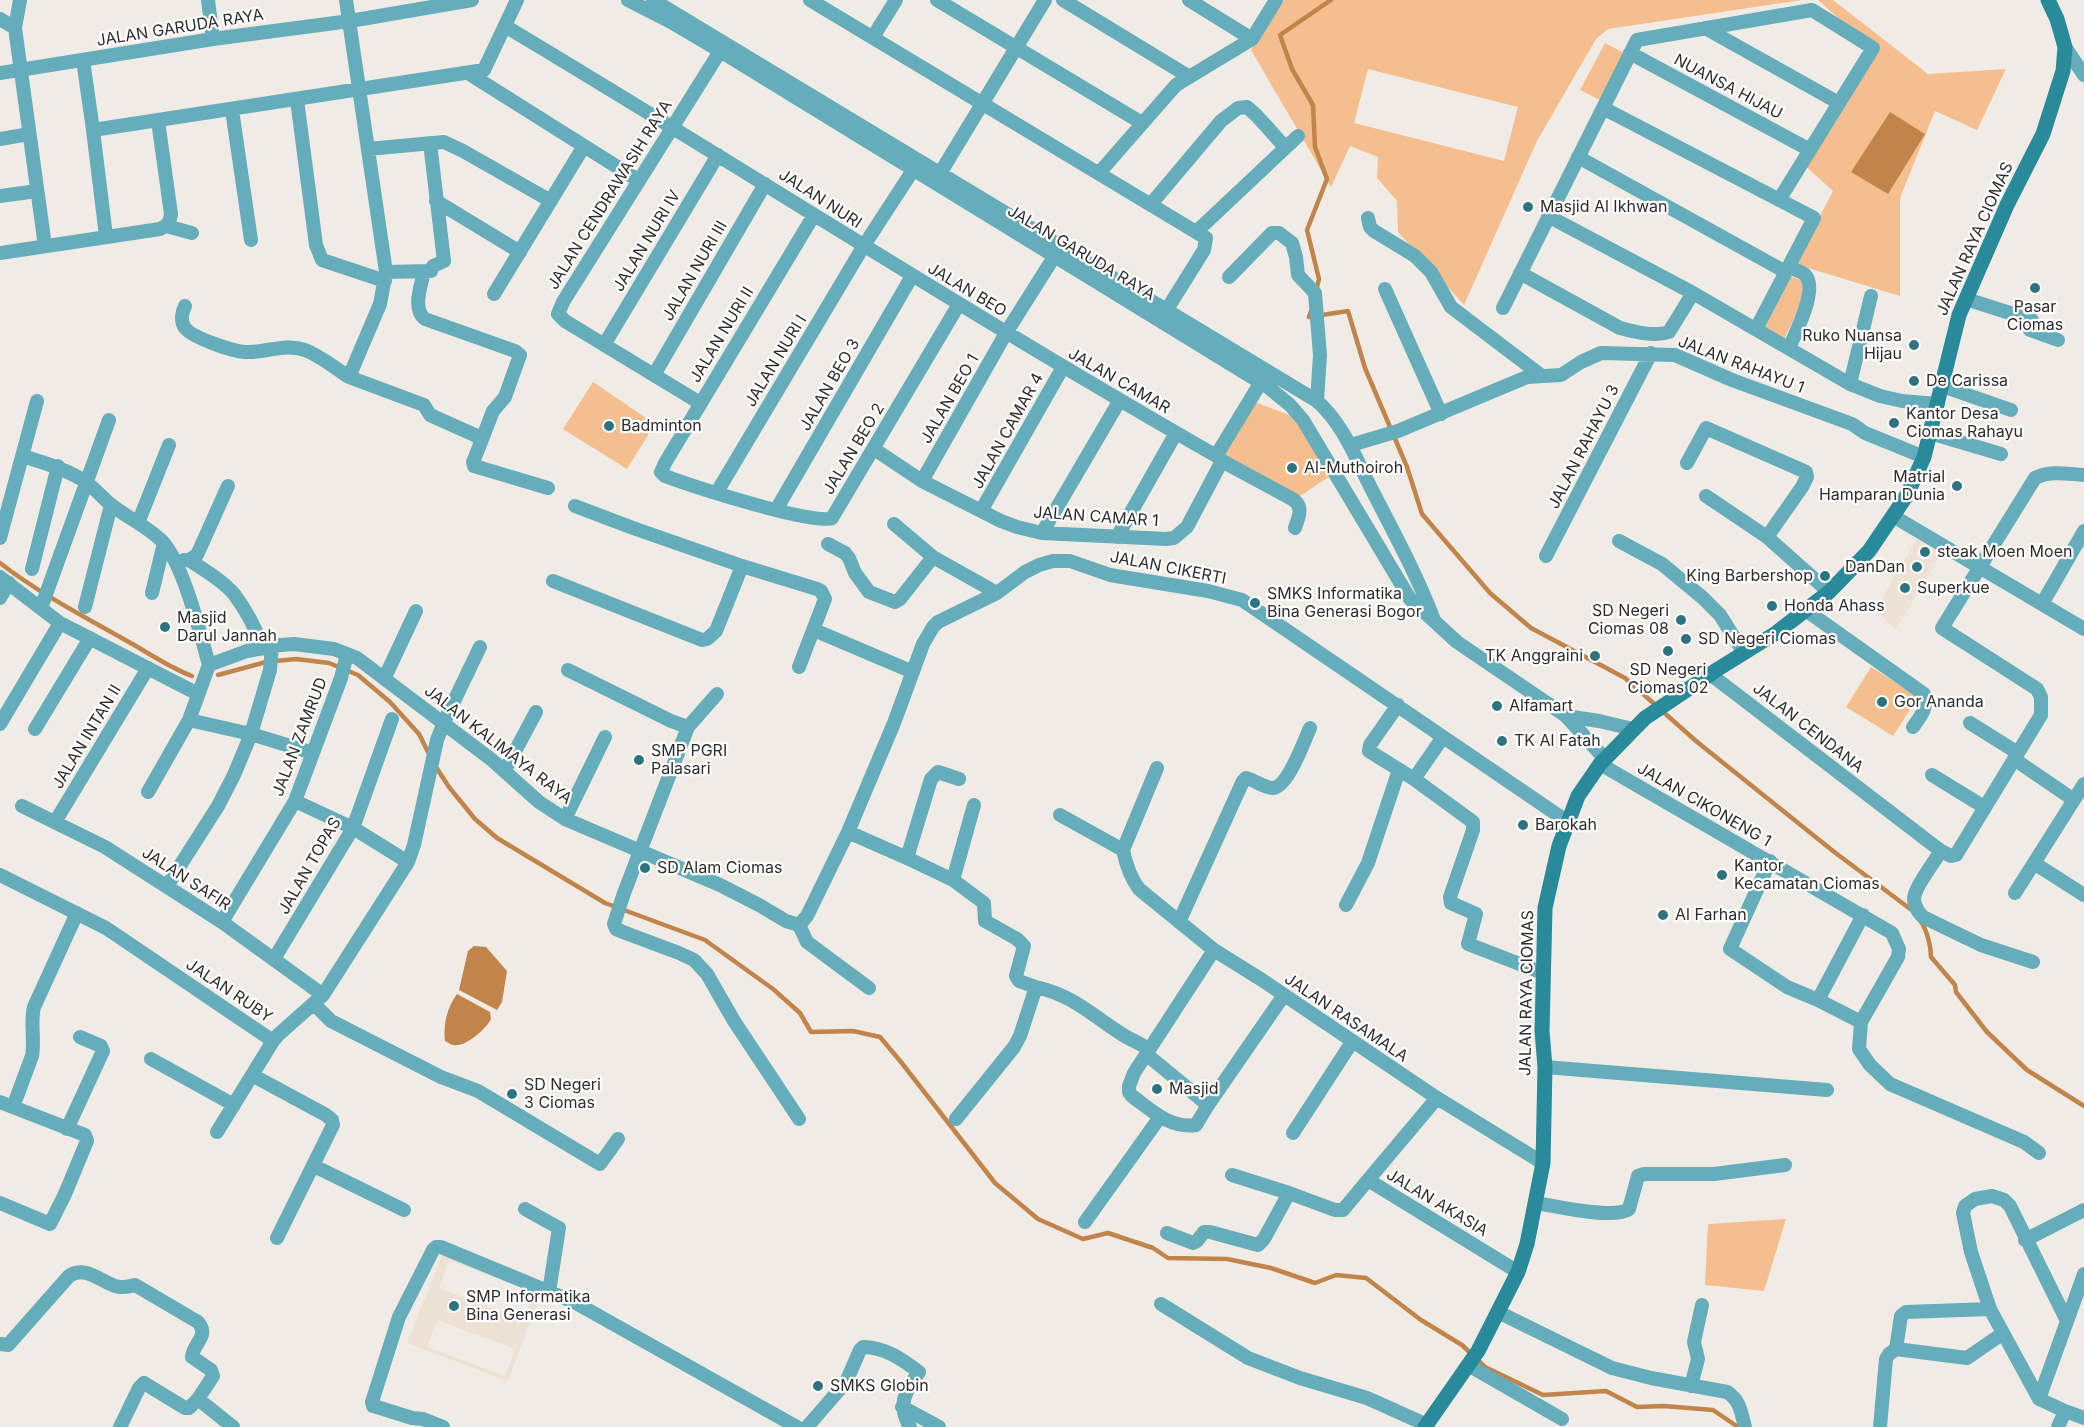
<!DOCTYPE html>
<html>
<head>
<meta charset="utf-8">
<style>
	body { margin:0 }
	canvas { display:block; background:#f1ebe5 }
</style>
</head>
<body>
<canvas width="2084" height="1427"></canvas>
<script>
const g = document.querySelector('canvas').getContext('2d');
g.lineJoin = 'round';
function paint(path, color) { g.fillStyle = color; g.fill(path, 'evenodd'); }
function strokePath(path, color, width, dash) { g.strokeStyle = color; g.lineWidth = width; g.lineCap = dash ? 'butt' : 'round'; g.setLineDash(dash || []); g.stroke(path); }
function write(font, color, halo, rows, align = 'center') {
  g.font = font + ' Inter,sans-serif'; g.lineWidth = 4.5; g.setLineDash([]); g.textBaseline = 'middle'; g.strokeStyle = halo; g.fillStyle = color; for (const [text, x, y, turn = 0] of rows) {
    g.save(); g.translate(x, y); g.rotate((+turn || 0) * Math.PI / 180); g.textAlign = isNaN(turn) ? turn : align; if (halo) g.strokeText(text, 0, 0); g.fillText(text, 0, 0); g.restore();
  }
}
paint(new Path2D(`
	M 1917,539 L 1941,553 L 1934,565 L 1909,551 Z
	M 1909,552 L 1934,566 L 1924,582 L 1900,568 Z
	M 1899,568 L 1924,583 L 1896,629 L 1875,610 L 1880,601 L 1887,605 L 1881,601 Z
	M 443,1253 L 541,1292 L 508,1381 L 407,1343 ZM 449,1260 L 533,1292 L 523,1320 L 439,1288 ZM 437,1320 L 515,1349 L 505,1376 L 427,1347 Z`), '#ede0d5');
paint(new Path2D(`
	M 1284,0 L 1802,0 L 1608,29 L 1596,39 L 1537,141 L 1464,305 L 1398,232 L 1397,201 L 1377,178 L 1378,157 L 1350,146 L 1331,187 L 1251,50 ZM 1368,69 L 1518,107 L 1504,161 L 1354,123 Z
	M 1818,0 L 1833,0 L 1928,74 L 2006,69 L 1977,130 L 1935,111 L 1900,198 L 1900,296 L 1795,264 L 1833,191 L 1803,164 L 1875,51 Z
	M 1605,43 L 1624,53 L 1600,100 L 1580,90 Z
	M 1788,275 L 1802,281 C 1806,301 1792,321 1784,339 L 1761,329 Z
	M 593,382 L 655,424 L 627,469 L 563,429 Z
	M 1252,401 L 1303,420 L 1335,473 L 1300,496 L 1223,455 Z
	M 1871,667 L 1918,697 L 1893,736 L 1846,707 Z
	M 1786,1219 L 1764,1291 L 1705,1285 L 1708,1224 Z`), '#f5be8e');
paint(new Path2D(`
	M 1890,112 L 1925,134 L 1888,194 L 1851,172 Z
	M 474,946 L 486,947 L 507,971 L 502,1002 L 497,1010 L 459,990 L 468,951 Z
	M 457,994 L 490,1012 L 491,1019 C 486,1029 465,1048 453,1045 C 451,1045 446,1041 445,1041 C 443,1024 447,1008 457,994 Z`), '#c1844a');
strokePath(new Path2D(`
	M 1316,291 L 1319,279 L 1307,230 L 1327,179 L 1315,147 L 1313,105 L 1292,69 L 1280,35 L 1331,0
	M 1311,311 L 1309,317 L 1348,311 L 1365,368 L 1407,467 L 1422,514 L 1490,593 L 1531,628 L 1625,678 L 1696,741 L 1833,851 L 1913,911
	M 0,563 C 40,594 83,616 127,641 C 149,653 168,667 192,676
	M 218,675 L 266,662 L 296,659 L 329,663 L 358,675 L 390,702 L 419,734 L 429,754
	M 434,764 L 449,787 L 475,819 L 497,838 L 605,903 L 705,940 L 773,989 L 800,1013 L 811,1032 L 853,1031 L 880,1037 L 901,1062 L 995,1183 L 1038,1219 L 1083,1239 L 1108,1233 L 1153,1248 L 1168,1258 L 1227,1259 L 1271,1268 L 1315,1283 L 1336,1275 L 1366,1278 L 1421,1320 L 1462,1345 L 1485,1367 L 1543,1395 L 1606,1391 L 1637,1407 L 1664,1406 L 1713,1410 L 1738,1427
	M 1920,920 C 1927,930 1931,946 1931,957 L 1955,985 L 1956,992 L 1987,1032 L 2027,1070 L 2084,1106`), '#c1844a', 4.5);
strokePath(new Path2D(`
	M 20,0 L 15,28 L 45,246
	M 208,0 L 213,39
	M 346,0 L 386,272 L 380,304 L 349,377 L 424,405 L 430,415 L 477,436 L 481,442 L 473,462 L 474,466 L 548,488
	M 628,0 L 671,22 L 720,51 L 1268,387 L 1290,405 L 1303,420 L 1410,599 L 1457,642 L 1566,716 L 1605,759
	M 653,0 L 1317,401 C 1344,425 1356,459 1372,490 C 1394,533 1417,575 1434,620
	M 810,0 L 1206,238 L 1204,250 L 1166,311
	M 937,0 L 1142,123
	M 1063,0 L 1188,76
	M 1189,0 L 1252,39
	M 0,19 L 15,28
	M 505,26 C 744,169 978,320 1220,458 L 1222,461 L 1294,500 C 1304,508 1298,518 1295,528
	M 1705,28 L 1839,103
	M 873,37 L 896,0
	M 2065,47 L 2084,75
	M 1630,53 L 1810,150
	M 83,60 L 93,130 L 484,70 L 517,0
	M 0,73 L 213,39 L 350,21 L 472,0
	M 468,73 L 638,180
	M 297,100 L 316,245 L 322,260 L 385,281
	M 1603,108 L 1814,218 L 1756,329
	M 232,110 L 251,240
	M 93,130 L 106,236
	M 0,139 L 29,134
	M 368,149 L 444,142 L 463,151 L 551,201
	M 1578,157 L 1784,271
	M 1099,173 L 1176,85 L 1252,39 L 1276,0
	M 936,180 L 1045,0
	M 0,196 L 37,191
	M 436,201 L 520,252
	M 1151,204 L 1221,121 L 1238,108 L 1247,107 L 1257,116 L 1285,147
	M 814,215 L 665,463 L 661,472 L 665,476 C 689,485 814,526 832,518 L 959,304
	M 1548,216 L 1693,293 L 1850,384 L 1880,396 L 1902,401 L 1938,404
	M 1368,218 L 1370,227 L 1374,231 L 1415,256 L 1431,272 L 1451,307 L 1542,376
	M 166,226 L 192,233
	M 1196,232 L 1298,136
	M 0,253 L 160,229 C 168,225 170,222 171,214 L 158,121
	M 1788,267 C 1793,269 1802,271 1805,275 C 1819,288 1795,334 1789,348
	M 386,272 L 431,271 L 433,266 L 444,261 L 430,143
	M 424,272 C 421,286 412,309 425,319 L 515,351 L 520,355 L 505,397 L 493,411 L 481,442
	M 1520,273 L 1620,328 C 1635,332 1655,337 1669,332 L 1693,293
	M 1229,277 L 1272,233 L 1279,233 L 1292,243 L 1296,257 L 1298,275 L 1315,293 L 1320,355 L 1317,401
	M 1385,289 L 1441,414
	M 494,294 L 584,146
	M 1966,299 L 2032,320 L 2030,330 L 2058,340
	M 185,306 C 182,312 180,321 185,328 C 193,338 232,351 245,352 C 266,353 284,343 305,350 C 321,356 336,369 349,377
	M 1503,308 L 1637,40 L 1812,10 L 1873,48 L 1779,200
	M 604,345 L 718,155
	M 654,375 L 765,184
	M 1850,384 L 1871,296
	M 1942,386 L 2011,410
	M 700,403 L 565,321 L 558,314 L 563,302 L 724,45
	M 1930,433 L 2001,454
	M 1351,445 L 1398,431 L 1527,377 L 1561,375 L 1581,362 L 1601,353 L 1675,355 L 1732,380 L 1852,424 L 1865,433 L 1924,457
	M 874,449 L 922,481 L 1001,521 L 1017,527 L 1042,533 L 1166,539 L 1174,538 L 1187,527 L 1222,461
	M 22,456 C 45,463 66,469 86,482 C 94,488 102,497 110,504 C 126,517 147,526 162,541 C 184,565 200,633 209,665
	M 1216,456 L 1261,382
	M 1687,463 L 1706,428 L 1806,472 L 1807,477 L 1802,487 L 1767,537
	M 922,481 L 1006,333 L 1054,257
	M 717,492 L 863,247 L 917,164
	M 1706,496 L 1767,537 L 1829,592
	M 575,506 L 633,528 L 742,566
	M 776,510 L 912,276
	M 981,511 L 1063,367
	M 1893,516 L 2084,629
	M 138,523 L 169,445
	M 894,524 L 933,557 L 997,593
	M 1042,533 L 1120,400
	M 1117,537 L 1176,433
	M 0,538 L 37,401
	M 1619,541 L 1662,564 L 1703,598 L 1720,615 L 1744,653
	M 828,544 L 845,553 L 849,558 L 855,573 L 869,592 L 895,602 L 900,599 L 933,557
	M 1546,556 L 1651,353
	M 184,560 L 189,560 L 197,555 L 228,486
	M 189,560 C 204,570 222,580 234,594 C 246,610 256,629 263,648
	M 32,569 L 58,466
	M 0,577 L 60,623 L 198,694
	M 553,581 L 702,640 L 707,639 L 716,631 L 742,566 L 817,589 L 821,591 L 825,599 L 799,667
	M 152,593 L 164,543
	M 0,598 L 9,583
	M 2042,604 L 2084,531
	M 85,607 L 111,505
	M 41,608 L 109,420
	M 1807,611 L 1924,694 C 1928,708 1921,716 1913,727
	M 814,630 L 913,672
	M 568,670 L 671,721 L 688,727 L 624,893 L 614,924 L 616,929 L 623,932 L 679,953 L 694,960 L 707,974 L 734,1021 L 799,1119
	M 1710,674 L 1941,851 L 1951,856 L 1956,855 L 2041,715 L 2041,697 L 2037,689 L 1942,628 L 2035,478 C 2050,470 2067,474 2084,475
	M 385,677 L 416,611
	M 1398,705 L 1370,745 L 1369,751 L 1414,779 L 1473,822 L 1473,830 L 1450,897 L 1451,903 L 1476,914 L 1468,944 L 1543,973
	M 1566,716 L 1599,721 L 1633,729
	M 189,720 L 251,734 L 313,753
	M 1970,723 L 2018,753
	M 0,724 L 60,623
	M 688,727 L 717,694
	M 35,729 L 90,638
	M 2014,759 L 2074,800
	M 1600,764 L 1892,933 L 1899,949 L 1898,957 L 1861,1022 L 1859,1049 L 1870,1065 L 1890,1084 L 2024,1142 L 2039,1153
	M 505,770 L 536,712
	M 1932,775 L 1984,807
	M 1414,779 L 1443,737
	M 148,792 L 189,720 L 209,665 L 247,651 L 280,645 L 294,644 L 334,649 L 357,658 L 492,760 L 539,802 L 565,819 L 720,885 L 759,905 L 786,921 L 799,925
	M 295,801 L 353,828 L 408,862
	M 22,806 L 105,847 L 222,922 L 323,995
	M 1060,815 L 1123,850 C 1126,865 1130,877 1139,889 L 1214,950 L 1262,980 L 1437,1098 L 1543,1163
	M 565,819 L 605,737
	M 55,822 L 148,668
	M 848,832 L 907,858 L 931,779 L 938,772 L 959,779
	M 1123,850 L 1157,768
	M 1941,851 C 1934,862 1918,883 1915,894 C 1912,903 1917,911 1923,917 L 1981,945 L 2033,962
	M 907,858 L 953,880 L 974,805
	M 1770,861 L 1730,949 L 1787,987 L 1818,1000
	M 2034,863 L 2084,895
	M 0,875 L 106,928 L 273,1041 L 278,1035 L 323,995 L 408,862 L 414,845 L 437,740 L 444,722 L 480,647
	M 953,880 L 984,903 L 985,921 L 1017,939 L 1024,946 L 1016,976 L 1019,981 L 1036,987
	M 167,886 L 218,806 L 234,775 L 251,734 L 270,670 L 272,646
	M 2015,893 L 2084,784
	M 1346,905 L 1368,863 L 1399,770
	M 222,922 L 295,801 L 341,678 L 347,654
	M 1179,922 L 1243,781 L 1246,778 C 1255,780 1264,788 1273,788 C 1288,787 1304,741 1310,728
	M 799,925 L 807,916 L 848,832 L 894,723 L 923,644 L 933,627 L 938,622 L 997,593 L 1025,572 L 1039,565 L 1053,561 L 1070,561 L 1110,575 L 1208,591 L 1242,600 L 1568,822
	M 799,925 L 807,942 L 869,988
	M 274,959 L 353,828 L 392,719
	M 314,1004 L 331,1021 L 441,1077 L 478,1091 L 600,1164 L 618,1139
	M 1861,1022 L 1818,1000 L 1863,915
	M 1146,1054 L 1208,1105 L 1284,995
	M 151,1059 L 234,1105
	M 1545,1067 L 1827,1090
	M 252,1075 L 326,1115 L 332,1120 L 333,1125 L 277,1238
	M 1437,1098 L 1368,1180 L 1518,1272
	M 0,1102 L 85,1135 L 87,1141 L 65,1194 L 50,1224 L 0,1203
	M 1208,1105 L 1196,1125 C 1170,1129 1151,1110 1132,1096 L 1129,1092 L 1129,1086 L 1134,1073 L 1214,950
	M 13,1107 L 32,1056 C 35,1040 30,1023 34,1007 L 77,913
	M 956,1119 L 1014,1047 L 1020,1036 L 1036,987 C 1074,996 1089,1013 1120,1033 C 1129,1039 1139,1043 1149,1049
	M 67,1129 L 103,1051 L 101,1046 L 80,1037
	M 217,1132 L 273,1041
	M 1293,1133 L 1352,1042
	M 314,1166 L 404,1210
	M 1232,1175 L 1289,1193 L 1335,1210 L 1343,1210 L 1368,1180
	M 1536,1203 C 1556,1206 1614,1220 1629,1209 L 1638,1176 L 1644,1174 L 1714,1174 L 1785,1165
	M 525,1209 L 559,1228 L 549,1292
	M 1085,1222 L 1160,1117
	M 1167,1233 L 1193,1243 L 1197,1241 L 1204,1232 L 1210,1232 L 1258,1245 L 1264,1239 L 1289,1193
	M 2025,1240 L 2084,1210
	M 1161,1304 L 1248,1358 L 1300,1378 L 1367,1398 L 1427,1425
	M 1498,1312 L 1612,1368 L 1651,1378 L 1727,1392 C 1740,1400 1741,1412 1745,1427
	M 0,1344 L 8,1345 L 69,1276 C 85,1265 100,1281 115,1286 C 122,1288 128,1287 135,1285 L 198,1322 C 210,1336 193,1343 192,1357 L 211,1370 L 213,1376 L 198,1399
	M 1896,1349 L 1901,1316 L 1906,1312 L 1990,1309
	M 1468,1365 L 1562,1419
	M 1691,1386 L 1698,1359 L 1694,1342 L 1702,1305
	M 2039,1399 L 2084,1274
	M 902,1407 L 939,1427
	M 2065,1411 L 2084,1418
	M 120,1427 L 139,1388 L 144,1383 L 185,1408 L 189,1408 L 198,1399 L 233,1427
	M 443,1427 L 423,1419 L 412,1418 L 377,1407 L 373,1406 L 372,1402 L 399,1317 L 433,1250 L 436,1247 L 441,1247 L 574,1302 L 797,1427
	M 807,1427 L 846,1382 L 860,1350 L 863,1347 C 885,1347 903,1360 919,1372 C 905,1391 897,1405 910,1427
	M 1880,1427 L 1886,1359 L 1889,1354 L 1896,1349 L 1967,1358 L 2002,1334
	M 2058,1427 L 2065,1411 L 2039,1399 L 1990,1309 L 1971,1252 L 1963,1213 L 1965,1206 L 1975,1199 L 1992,1196 L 2004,1200 L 2010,1206 L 2067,1321`), '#65adba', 14);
strokePath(new Path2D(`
	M 1425,1427 L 1478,1351 L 1518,1272 L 1527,1244 L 1543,1163 L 1545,1067 L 1542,1031 L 1545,908 L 1559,846 L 1578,796 L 1600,764 L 1645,718 L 1718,669 L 1776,633 L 1829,592 L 1869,551 L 1907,495 L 1924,457 L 1959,315 L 2007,205 L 2043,134 L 2063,71 L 2065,47 L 2057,19 L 2048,0`), '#288a9a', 15);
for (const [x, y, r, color] of [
	[1528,207,6,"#2d7380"],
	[2035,288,6,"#2d7380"],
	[1914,345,6,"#2d7380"],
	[1914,381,6,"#2d7380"],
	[1894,423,6,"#2d7380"],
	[609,426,6,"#2d7380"],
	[1292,468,6,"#2d7380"],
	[1957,486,6,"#2d7380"],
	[1925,552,6,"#2d7380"],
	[1917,567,6,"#2d7380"],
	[1825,576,6,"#2d7380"],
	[1905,588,6,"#2d7380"],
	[1255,603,6,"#2d7380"],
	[1772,606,6,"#2d7380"],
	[1681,620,6,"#2d7380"],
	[165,627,6,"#2d7380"],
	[1686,639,6,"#2d7380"],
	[1668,651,6,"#2d7380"],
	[1595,656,6,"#2d7380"],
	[1882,702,6,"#2d7380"],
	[1497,706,6,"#2d7380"],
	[1502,741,6,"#2d7380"],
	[639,760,6,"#2d7380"],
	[1523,825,6,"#2d7380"],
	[645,868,6,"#2d7380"],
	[1722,875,6,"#2d7380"],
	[1663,915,6,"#2d7380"],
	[1157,1089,6,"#2d7380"],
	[512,1094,6,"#2d7380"],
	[454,1306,6,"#2d7380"],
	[818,1386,6,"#2d7380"]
]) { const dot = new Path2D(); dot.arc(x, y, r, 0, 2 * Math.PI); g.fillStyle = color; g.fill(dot); strokePath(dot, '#fff', 2); }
write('16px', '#2f2d2b', '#fff', [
	["JALAN GARUDA RAYA",180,28,-9],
	["NUANSA HIJAU",1728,87,28],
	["JALAN CENDRAWASIH RAYA",610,195,-58],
	["JALAN NURI",820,199,33],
	["JALAN RAYA CIOMAS",1975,239,-66],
	["JALAN NURI IV",647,241,-59],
	["JALAN GARUDA RAYA",1081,253,31],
	["JALAN NURI III",695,271,-60],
	["JALAN BEO",967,290,31],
	["JALAN NURI II",722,335,-59],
	["JALAN NURI I",776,361,-59],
	["JALAN RAHAYU 1",1741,365,21],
	["JALAN CAMAR",1119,381,30],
	["JALAN BEO 3",830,385,-60],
	["JALAN BEO 1",950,399,-60],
	["JALAN CAMAR 4",1008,431,-61],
	["JALAN RAHAYU 3",1584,447,-63],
	["JALAN BEO 2",854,449,-59],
	["JALAN CAMAR 1",1096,517,4],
	["JALAN CIKERTI",1168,568,11],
	["JALAN CENDANA",1808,728,38],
	["JALAN INTAN II",87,737,-59],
	["JALAN ZAMRUD",300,737,-69],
	["JALAN KALIMAYA RAYA",498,745,38],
	["JALAN CIKONENG 1",1704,805,30],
	["JALAN TOPAS",310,866,-60],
	["JALAN SAFIR",186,879,33],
	["JALAN RUBY",229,991,34],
	["JALAN RAYA CIOMAS",1527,993,-89],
	["JALAN RASAMALA",1346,1018,34],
	["JALAN AKASIA",1437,1203,31]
]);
write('16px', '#2f2d2b', '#fff', [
	["Masjid Al Ikhwan",1540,207],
	["Pasar",2035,307,"center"],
	["Ciomas",2035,325,"center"],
	["Ruko Nuansa",1902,336,"right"],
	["Hijau",1902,354,"right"],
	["De Carissa",1926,381],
	["Kantor Desa",1906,414],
	["Ciomas Rahayu",1906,432],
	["Badminton",621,426],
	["Al-Muthoiroh",1304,468],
	["Matrial",1945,477,"right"],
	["Hamparan Dunia",1945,495,"right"],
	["steak Moen Moen",1937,552],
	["DanDan",1905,567,"right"],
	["King Barbershop",1813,576,"right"],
	["Superkue",1917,588],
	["SMKS Informatika",1267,594],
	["Bina Generasi Bogor",1267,612],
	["Honda Ahass",1784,606],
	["SD Negeri",1669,611,"right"],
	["Ciomas 08",1669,629,"right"],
	["Masjid",177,618],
	["Darul Jannah",177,636],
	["SD Negeri Ciomas",1698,639],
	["TK Anggraini",1583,656,"right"],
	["SD Negeri",1668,670,"center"],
	["Ciomas 02",1668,688,"center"],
	["Gor Ananda",1894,702],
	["Alfamart",1509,706],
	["TK Al Fatah",1514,741],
	["SMP PGRI",651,751],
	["Palasari",651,769],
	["Barokah",1535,825],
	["Kantor",1734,866],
	["Kecamatan Ciomas",1734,884],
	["SD Alam Ciomas",657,868],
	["Al Farhan",1675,915],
	["SD Negeri",524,1085],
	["3 Ciomas",524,1103],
	["Masjid",1169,1089],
	["SMP Informatika",466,1297],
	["Bina Generasi",466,1315],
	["SMKS Globin",830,1386]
], 'left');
</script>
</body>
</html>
